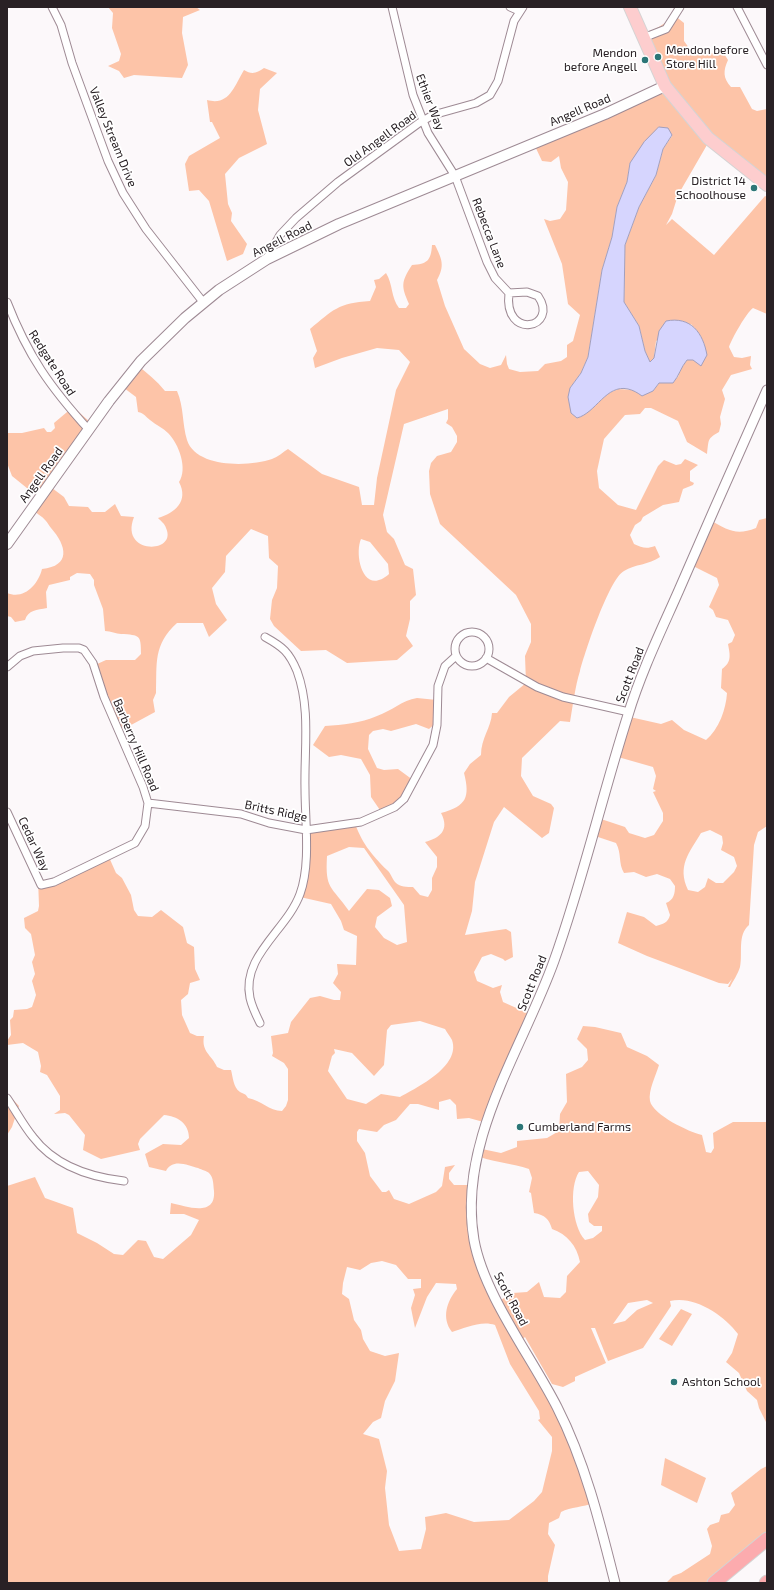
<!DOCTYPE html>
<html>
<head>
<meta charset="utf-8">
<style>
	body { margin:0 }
	#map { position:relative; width:774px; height:1590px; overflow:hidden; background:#fcf8fa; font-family:"Exo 2",sans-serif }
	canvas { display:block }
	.frame { position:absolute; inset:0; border:8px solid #292125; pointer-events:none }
</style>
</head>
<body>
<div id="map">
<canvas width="774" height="1590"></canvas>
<div class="frame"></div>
</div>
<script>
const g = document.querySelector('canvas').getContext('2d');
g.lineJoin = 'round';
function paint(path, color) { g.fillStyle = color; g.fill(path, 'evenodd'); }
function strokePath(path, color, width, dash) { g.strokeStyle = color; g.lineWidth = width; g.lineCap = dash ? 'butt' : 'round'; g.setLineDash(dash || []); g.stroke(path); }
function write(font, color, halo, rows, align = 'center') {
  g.font = font + ' "Exo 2",sans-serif'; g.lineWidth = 3.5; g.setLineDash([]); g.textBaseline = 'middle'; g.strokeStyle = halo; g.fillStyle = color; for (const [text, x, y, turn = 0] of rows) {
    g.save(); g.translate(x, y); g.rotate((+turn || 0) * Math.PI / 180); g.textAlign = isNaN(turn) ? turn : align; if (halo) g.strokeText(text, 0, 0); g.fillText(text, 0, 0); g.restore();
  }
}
paint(new Path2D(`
	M 108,7 L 196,7 L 200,10 L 183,17 L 182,33 L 188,65 L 182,78 L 134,75 L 124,78 L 119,71 L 108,66 L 119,61 L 121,54 L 112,28 L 113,13 Z
	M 674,15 L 684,23 L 684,41 L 694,55 L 723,52 L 728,60 C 723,71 723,78 731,87 L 740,87 L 752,109 L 757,111 L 767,109 L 767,183 L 711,138 L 678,195 L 672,214 L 666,225 L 672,219 L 714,255 L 765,196 L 767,197 L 767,314 L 753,308 C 747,312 732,338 729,347 L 734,357 L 742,358 L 751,356 L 750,365 L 752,369 L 731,375 L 722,390 L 725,399 L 720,417 L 721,424 L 719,432 C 707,439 709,439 707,454 L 687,442 L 678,421 L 651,408 L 645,408 L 640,414 L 625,415 L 604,439 L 597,471 L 599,488 L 618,505 L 636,510 L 658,466 L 664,460 L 676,465 L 681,464 L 685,459 L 698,465 L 690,471 L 690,481 L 694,483 L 693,485 L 683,489 L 679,502 L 663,505 L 643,517 L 641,521 L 635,525 L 630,535 L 634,544 C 642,548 647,549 655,546 L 660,557 C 649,565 635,564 624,571 C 609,579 585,652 580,671 C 575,687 573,705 570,722 L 560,721 L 522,758 L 521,776 L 533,796 L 551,804 L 554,808 L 549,833 L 542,838 L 504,807 L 494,822 L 475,882 L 472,911 L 465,935 L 506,929 L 511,932 L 513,957 L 505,961 L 503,959 L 491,954 L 482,957 L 474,972 L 477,981 L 493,988 L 502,985 L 500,992 L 503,1002 L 532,1015 L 487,1123 L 469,1118 L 457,1119 L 456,1105 L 450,1099 L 439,1102 L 439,1110 L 418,1104 L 410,1104 L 396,1120 L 384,1125 L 377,1132 L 359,1129 L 357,1132 L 357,1141 L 365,1153 L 370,1176 L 382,1192 L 386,1192 L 389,1190 L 394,1199 L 409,1204 L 436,1192 L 442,1186 L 445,1167 L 455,1165 L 449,1173 L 449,1179 L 454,1185 L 472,1185 L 475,1241 L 499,1301 L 513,1293 L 527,1292 L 539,1282 L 544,1297 L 560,1298 L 566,1292 L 567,1276 L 580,1262 C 577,1246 567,1234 552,1229 C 549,1219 545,1215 534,1213 L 531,1193 L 529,1192 L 532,1178 L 529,1169 C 512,1163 497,1163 480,1157 L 482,1149 L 501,1153 L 517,1147 L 517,1141 L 547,1138 L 559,1131 L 560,1114 L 567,1102 L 566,1074 L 582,1067 L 588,1060 L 587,1049 L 577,1039 L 583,1026 L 595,1027 L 621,1033 L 627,1047 L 647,1056 L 659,1065 C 656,1075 648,1091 650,1101 C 653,1115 689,1132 702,1135 L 706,1152 L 711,1153 L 714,1148 L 713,1133 L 733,1122 L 767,1122 L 767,1424 L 759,1408 L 757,1400 L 747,1391 L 739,1373 L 726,1362 L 732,1353 L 738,1334 C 724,1315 694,1295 670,1301 L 671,1306 L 643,1348 L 608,1361 L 595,1328 L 591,1328 L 606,1363 L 575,1377 L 575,1381 L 563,1387 L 552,1384 L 525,1337 L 520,1341 L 560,1412 L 594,1503 C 583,1507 571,1507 561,1512 L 559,1518 L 549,1523 L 548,1534 L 555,1545 L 548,1576 L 548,1583 L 7,1583 L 7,1186 L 35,1177 L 45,1198 L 73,1208 L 77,1233 L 97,1243 L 114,1254 L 123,1255 L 138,1240 L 146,1241 L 154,1257 L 163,1259 L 191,1235 L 199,1220 L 184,1214 L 170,1214 L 171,1203 C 186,1206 216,1218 214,1191 C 213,1185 214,1178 209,1173 C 207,1171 202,1170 198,1168 C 188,1165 172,1158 166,1171 L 149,1167 L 145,1154 L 163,1144 L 181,1145 L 189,1138 C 189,1123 177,1116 164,1115 L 140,1139 L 138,1144 L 140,1150 L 101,1159 L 83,1150 L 85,1135 L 69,1115 L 65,1113 L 54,1114 L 60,1110 L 60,1096 L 47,1075 L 40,1072 L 41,1066 L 38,1052 L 23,1043 L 7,1045 L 7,1041 L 11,1035 L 10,1020 L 13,1017 L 14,1010 L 27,1009 L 32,1007 L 36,995 L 32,981 L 35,974 L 32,962 L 35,955 L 31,934 L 25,928 L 24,918 L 38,911 L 39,906 L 38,879 L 51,881 L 108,855 L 116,873 L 122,878 L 131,895 L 134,910 L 138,916 L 152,917 L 161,910 L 183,927 L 187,943 L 194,947 L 195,969 L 200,980 L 190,983 L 188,994 L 181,1000 L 182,1015 L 190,1033 L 197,1036 L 204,1036 C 201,1052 212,1055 217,1067 L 224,1070 L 231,1070 C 233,1077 233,1087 240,1092 C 244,1094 246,1094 248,1098 C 261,1100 269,1111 282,1111 L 286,1106 L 288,1100 L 288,1069 L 284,1063 L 272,1056 L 273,1053 L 271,1036 L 288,1033 L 291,1022 L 310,998 L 320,996 L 334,1000 L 340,1000 L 341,992 L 333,983 L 338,974 L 337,964 L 356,965 L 357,936 L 344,930 L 341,921 L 331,904 L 300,897 L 305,829 L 354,821 C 362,843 370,853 387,870 C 391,873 392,879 396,883 C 400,887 407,887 413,887 L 420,895 L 428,897 L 432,890 L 432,878 L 437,867 L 437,857 L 425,842 C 440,838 450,830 441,813 C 467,806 470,797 464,773 L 470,764 L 481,755 C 481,738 491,728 492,713 L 497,713 L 509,697 L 526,683 L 525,656 L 531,642 L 531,624 L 516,595 L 440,524 L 430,494 L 429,471 L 431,463 L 437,456 L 451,452 L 457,442 L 457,436 L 452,427 L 446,423 L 448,419 L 448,409 L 404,424 L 383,515 L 387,532 L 394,539 L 405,565 L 413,569 L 416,595 L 410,601 L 410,619 L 406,636 L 413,646 L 397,660 L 347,663 L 326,650 L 301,651 L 274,626 L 270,619 L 272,600 L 277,588 L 278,566 L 269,558 L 268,536 L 251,529 L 226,556 L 225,572 L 212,588 L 216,604 L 227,620 L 209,637 L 203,623 L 177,623 C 153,645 157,663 156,693 L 153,700 L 155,712 L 120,731 L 95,665 L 106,660 L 135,660 L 141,654 C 141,635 140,635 121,634 C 116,634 111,631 105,631 L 103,609 L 94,585 L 94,580 L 90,574 L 77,573 L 70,577 L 70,580 L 49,585 L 46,592 L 47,608 C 37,610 28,610 25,620 L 15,622 L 11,617 L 7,616 L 7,593 C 24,600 38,585 42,569 C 71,566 67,546 51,528 C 49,526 48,523 46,521 C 42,516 36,513 31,509 L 38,497 L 12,476 L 7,463 L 7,433 L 22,433 L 44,428 L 47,432 L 51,432 L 55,428 L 54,423 L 73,407 L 90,422 L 48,485 L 64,497 L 69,506 L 88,507 L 92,512 L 105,512 L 115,504 L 121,516 L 134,517 C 119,555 178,554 166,528 C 165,524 161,521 158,518 C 175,513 189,501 179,482 C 188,469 179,444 168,433 C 163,428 156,425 150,420 C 146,417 144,413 138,412 L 136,397 L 120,385 L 137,365 C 147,373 157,381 165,391 L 177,391 C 184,407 182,424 187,440 C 196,468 249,467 272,459 C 278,457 283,452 288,449 L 322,474 L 359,487 L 362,505 L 374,505 L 377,478 L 396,390 L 410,362 L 399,350 L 377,348 L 342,358 L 315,368 L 313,358 L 317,351 L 310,329 C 333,310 338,303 370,301 L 376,287 L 374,280 L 379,279 L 386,273 C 393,284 391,298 399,308 L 406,308 L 409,304 C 401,286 401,282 412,265 C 427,264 431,261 432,245 L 435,245 C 442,259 445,266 437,280 L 445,306 L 464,349 L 480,364 L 490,368 L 501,365 L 506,355 L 507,364 L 509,369 L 520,372 L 538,371 L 545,364 L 561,361 L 567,357 L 567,345 L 573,341 L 580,315 L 568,304 L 562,264 L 544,219 L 550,221 L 560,219 L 566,210 L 568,182 L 561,168 L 559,156 L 551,162 L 542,161 L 533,142 L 665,89 L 643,33 C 656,30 665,24 674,15 ZM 659,127 L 672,136 L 663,149 L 656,175 L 639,207 L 625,245 L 624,302 L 639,326 L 645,351 L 650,362 L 654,358 L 656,341 L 691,324 L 699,334 L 705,346 L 693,360 L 687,360 L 681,367 L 678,377 L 659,383 L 653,391 L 618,389 L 606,394 L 570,388 L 581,373 L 588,357 L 602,270 L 612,237 L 617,207 L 627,182 L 630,163 ZM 361,539 L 370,542 L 388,564 L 389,574 C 363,597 354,555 361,539 ZM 349,847 L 364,848 L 404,905 L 407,942 L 397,945 L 384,938 L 375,927 L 377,917 L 392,906 L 390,898 L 379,890 L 367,889 L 349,911 C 331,885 325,890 327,856 ZM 420,1021 L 445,1029 C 447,1033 450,1036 452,1040 C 461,1066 418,1087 400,1097 L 381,1094 L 366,1104 L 347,1099 L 328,1071 L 332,1056 L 335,1053 L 334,1049 L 352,1053 L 374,1076 L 384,1065 L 387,1030 L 391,1025 ZM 588,1171 L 599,1185 L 598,1197 L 588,1214 L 589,1222 L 594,1226 L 602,1226 L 602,1231 L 593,1238 L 585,1240 C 572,1226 569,1187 579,1172 ZM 382,1261 L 396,1265 L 408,1279 L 421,1279 L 421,1288 L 413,1289 L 415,1295 L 411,1308 L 415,1328 L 427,1297 L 436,1283 L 456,1284 L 457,1289 C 447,1301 441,1318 452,1332 C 464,1328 482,1320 495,1325 L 510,1364 L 539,1411 L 540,1419 L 538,1420 L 552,1437 L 552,1451 L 542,1492 L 534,1501 L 509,1520 L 474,1522 L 446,1513 L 425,1517 L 426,1529 L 421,1549 L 399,1551 L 389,1525 L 385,1488 L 387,1471 L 379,1439 L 363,1434 L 373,1422 L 381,1418 L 385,1401 L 395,1381 L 399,1353 L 385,1356 L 370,1351 L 363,1339 L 361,1330 L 354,1320 L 349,1299 L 342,1294 L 343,1283 L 347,1267 L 360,1270 L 371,1263 ZM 647,1300 L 653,1303 L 637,1310 L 625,1321 L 613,1324 L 628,1303 Z
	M 264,68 L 277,73 L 260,89 L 258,110 L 267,144 L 239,158 L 225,174 L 228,204 L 232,213 L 231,221 L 247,244 L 243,254 L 227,261 L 209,201 L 199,190 L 189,191 L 185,164 L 189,156 L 220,138 L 212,122 L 210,122 L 207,100 C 229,106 234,87 244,70 C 252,75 257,73 264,68 Z
	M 767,518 L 767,826 L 758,832 L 754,845 L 749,925 C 737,935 743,954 740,967 C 738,974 733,981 730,987 L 728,987 L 732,979 L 728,984 L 719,983 L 647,956 L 618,943 L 627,912 L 644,917 L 656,926 C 663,924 668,923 670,915 L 666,903 C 674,900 675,893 675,886 L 670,879 L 657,874 L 646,877 L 634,872 L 624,873 C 618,863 622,854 616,843 L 595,836 L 601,819 L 625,827 L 629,833 L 645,838 L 654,835 L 663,821 L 663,813 L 653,792 L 656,791 L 653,789 L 656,776 L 653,767 L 618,757 L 630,717 L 661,724 L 672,720 L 684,730 L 706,740 C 719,729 726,709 727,693 L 721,688 L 722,669 C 732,662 730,655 728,644 L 732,642 L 735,635 L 728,620 L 716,617 L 713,610 L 709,607 L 719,585 L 717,578 L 691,565 L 710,520 C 728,530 736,536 756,528 L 759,520 ZM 710,830 L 722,836 L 723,843 L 721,850 L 734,857 L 737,866 L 734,872 L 723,883 L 716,883 L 708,878 L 705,887 L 698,892 L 688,890 C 677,866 689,853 701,833 Z
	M 417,698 L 437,700 L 437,722 L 429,729 L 416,724 L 391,731 L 383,729 L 373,731 L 369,735 L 368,749 L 377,768 L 384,770 L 398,769 L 413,780 L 405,795 L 382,813 L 371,797 L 370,775 L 361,759 L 341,755 L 329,757 L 313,745 L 325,726 C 343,725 360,723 377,716 C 392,711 402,700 417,698 Z
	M 7,1093 L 19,1106 L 12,1127 L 7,1135 Z
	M 681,1309 L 692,1314 L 672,1346 L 659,1339 Z
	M 665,1458 L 706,1478 L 697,1503 L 661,1485 Z
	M 767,1466 L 767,1537 L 710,1583 L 666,1583 L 673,1576 L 681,1573 L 710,1554 L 712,1546 L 707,1529 L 710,1525 L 719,1522 L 721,1515 L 729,1513 L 735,1505 L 731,1493 L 761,1469 Z`), '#fdc4a8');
const water = new Path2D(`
	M 659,127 L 668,128 L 672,135 L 663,149 L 656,175 L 639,207 L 625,245 L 624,302 L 639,326 L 645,351 L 650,362 L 654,358 L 659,331 L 666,321 C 691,316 703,333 707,355 L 701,366 L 693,360 L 687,360 C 681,367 679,376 673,383 L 659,383 L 653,391 L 642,396 C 638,393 633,390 628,389 C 606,384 596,413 577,418 L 571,413 L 568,397 L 570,388 L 581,373 L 588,357 L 602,270 L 612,237 L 617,207 L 627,182 L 630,163 L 644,142 Z`);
paint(water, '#d6d5fe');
strokePath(water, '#a29fbd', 1);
const minor = new Path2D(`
	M 52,7 L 61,25 L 72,63 L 108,161 L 123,193 L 146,229 L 203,302
	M 392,7 L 413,95 L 428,133 L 455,176 L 487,262 L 495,278 L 509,293
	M 510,7 L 519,11
	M 737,7 L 767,65
	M 643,38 L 666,29 L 680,7
	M 267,258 L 280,235 L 296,218 L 338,182 L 419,123 L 433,115 L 476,103 L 490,95 L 498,81 L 514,21 L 523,7
	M 527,292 L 538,296 C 560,328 503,341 509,293 Z
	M 7,302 C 28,356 50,387 89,430
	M455 649a17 17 0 1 1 34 0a17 17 0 1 1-34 0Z
	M 486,658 L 537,687 L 563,697 L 629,712
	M 7,667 L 20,656 L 33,651 L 63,648 L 79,648 L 84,650 L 93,663 L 104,697 L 143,787 L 148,803 L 145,826 L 135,843 L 54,882 L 41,885 L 7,812
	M 148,803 L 241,814 L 269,823 L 306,830 L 361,822 L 395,807 L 404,799 L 433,745 L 437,725 L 438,686 L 445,666 L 456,656
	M 260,1023 C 256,1015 252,1007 250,998 C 241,956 287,930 300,894 C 311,864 305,821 305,789 C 304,750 311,709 297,671 C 289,652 283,647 265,637
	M 7,1098 C 16,1111 23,1125 33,1137 C 55,1166 89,1177 124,1181`);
const tertiary = new Path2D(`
	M 615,1583 C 600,1523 585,1462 557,1407 C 531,1356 484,1295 474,1240 C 457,1142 522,1050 554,961 C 583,880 602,796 628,715 C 641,672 661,631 679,590 C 708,523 737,457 767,390`);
const secondary = new Path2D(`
	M 7,544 L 109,401 L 141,361 L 185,318 L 219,290 L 267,259 L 339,224 L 605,114 L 665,86`);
const primary = new Path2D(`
	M 630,7 L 665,86 L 708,138 L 767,185`);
const motorway = new Path2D(`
	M 714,1583 L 767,1539
	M 766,1583 L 767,1582`);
strokePath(minor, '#9e8a94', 9);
strokePath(tertiary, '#9e8a94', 11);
strokePath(secondary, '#9e8a94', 12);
strokePath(primary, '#d4d3d3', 14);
strokePath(motorway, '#d4d3d3', 15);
strokePath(minor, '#fff', 7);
strokePath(tertiary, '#fff', 9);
strokePath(secondary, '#fff', 10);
strokePath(primary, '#fdcdce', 12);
strokePath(motorway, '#fcabae', 13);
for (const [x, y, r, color] of [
	[658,57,4,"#2c7677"],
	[645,60,4,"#2c7677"],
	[754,188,4,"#2c7677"],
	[520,1127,4,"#2c7677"],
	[674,1382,4,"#2c7677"]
]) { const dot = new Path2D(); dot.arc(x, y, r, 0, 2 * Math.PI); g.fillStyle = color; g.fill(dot); strokePath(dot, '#fff', 1.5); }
write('12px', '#292125', '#fff', [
	["Mendon before",666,50],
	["Store Hill",666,64],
	["Mendon",637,53,"right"],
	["before Angell",637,67,"right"],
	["District 14",746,181,"right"],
	["Schoolhouse",746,195,"right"],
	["Cumberland Farms",528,1127],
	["Ashton School",682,1382]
], 'left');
write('12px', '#292125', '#fff', [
	["Ethier Way",430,102,69],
	["Angell Road",580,110,-23],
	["Valley Stream Drive",113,137,68],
	["Old Angell Road",380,139,-36],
	["Rebecca Lane",489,233,69],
	["Angell Road",282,239,-27],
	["Redgate Road",52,363,57],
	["Angell Road",41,475,-54],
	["Scott Road",630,675,-69],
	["Barberry Hill Road",136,745,67],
	["Britts Ridge",276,811,12],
	["Cedar Way",34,844,65],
	["Scott Road",532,983,-68],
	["Scott Road",511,1299,62]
]);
</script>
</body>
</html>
